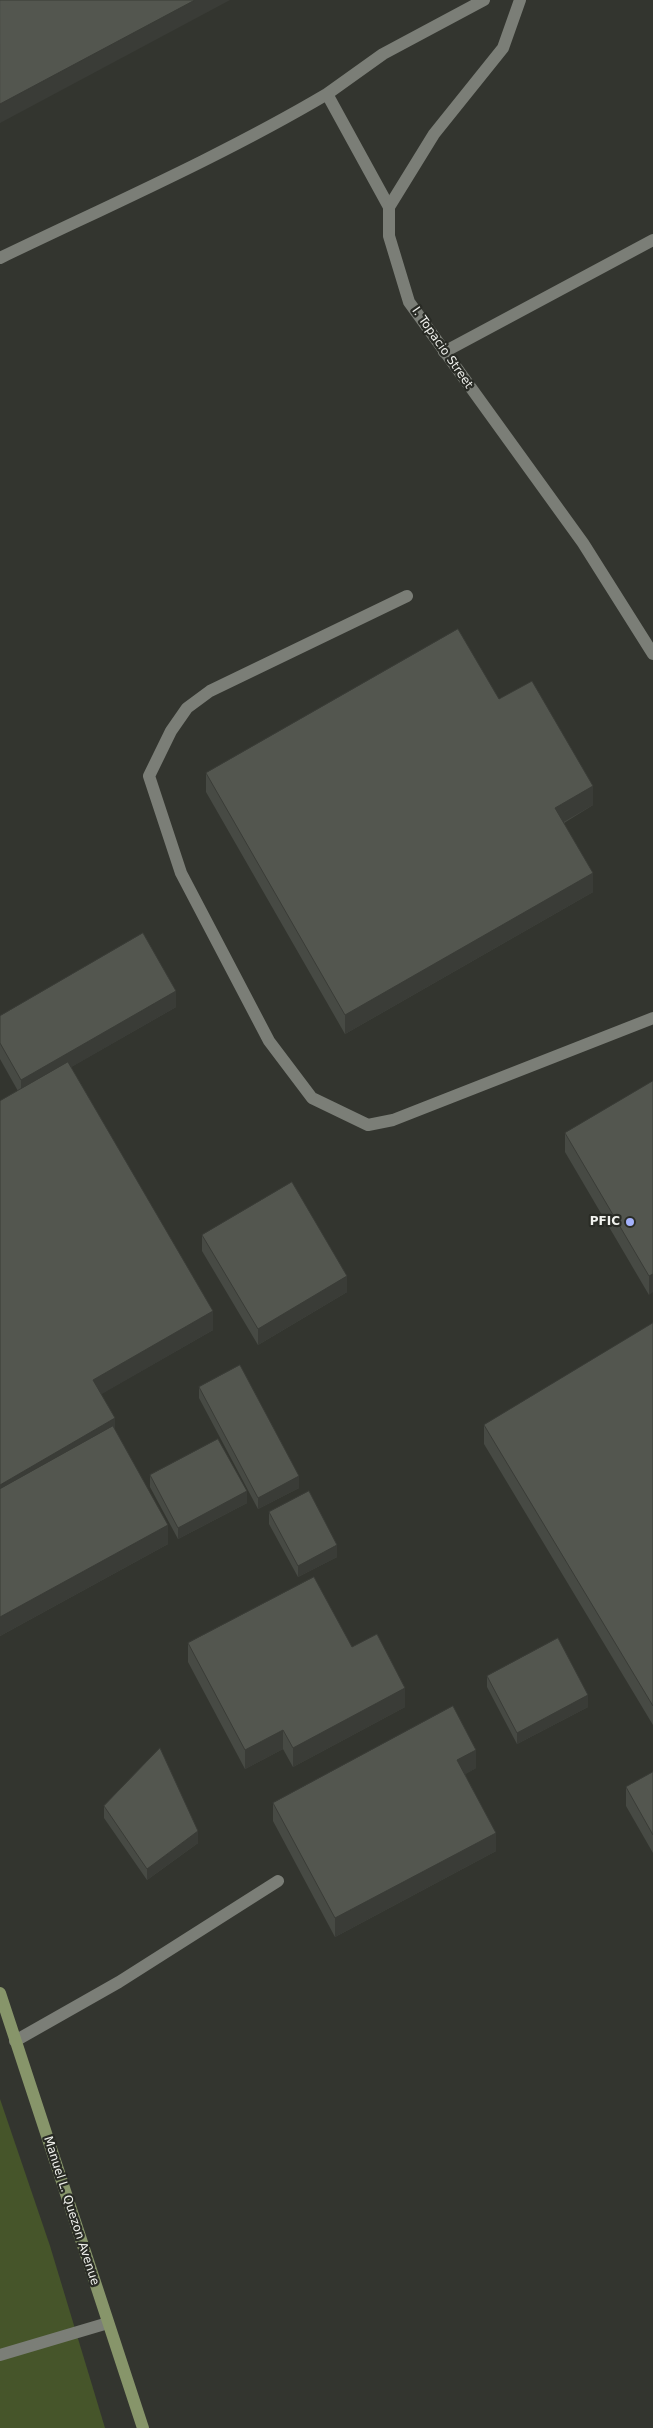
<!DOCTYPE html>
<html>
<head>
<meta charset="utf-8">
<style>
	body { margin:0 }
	canvas { display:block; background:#33352f }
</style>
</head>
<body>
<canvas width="653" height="2428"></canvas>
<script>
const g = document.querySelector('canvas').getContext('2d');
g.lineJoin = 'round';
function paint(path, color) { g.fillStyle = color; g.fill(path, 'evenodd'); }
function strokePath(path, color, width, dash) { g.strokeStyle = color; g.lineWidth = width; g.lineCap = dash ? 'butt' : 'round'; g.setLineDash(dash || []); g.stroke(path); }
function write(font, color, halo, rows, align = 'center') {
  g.font = font + ' "DejaVu Sans",sans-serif'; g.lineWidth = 4.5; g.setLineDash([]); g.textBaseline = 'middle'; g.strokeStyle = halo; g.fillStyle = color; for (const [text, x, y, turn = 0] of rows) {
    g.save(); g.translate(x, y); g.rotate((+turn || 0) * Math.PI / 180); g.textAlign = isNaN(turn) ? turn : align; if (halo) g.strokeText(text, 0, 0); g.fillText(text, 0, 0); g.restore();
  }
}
paint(new Path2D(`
	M 0,2099 L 50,2246 L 105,2428 L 0,2428 Z`), '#46552a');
strokePath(new Path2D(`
	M 327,94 L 383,54 L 484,0
	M 0,258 C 110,205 222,156 327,94 L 389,207
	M 444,352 L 653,240
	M 407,596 L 210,691 L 187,708 L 171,731 L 149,776 L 181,873 L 269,1041 L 312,1098 L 368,1125 L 393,1120 L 653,1018
	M 15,2041 L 119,1982 L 278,1881
	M 0,2355 L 108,2323`), '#7b7e77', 12);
strokePath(new Path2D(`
	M 520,0 L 503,48 L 434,134 L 389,207 L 389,236 L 409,302 L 583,543 L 653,654`), '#7b7e77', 12);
strokePath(new Path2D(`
	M 0,1993 L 143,2428`), '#87956a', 12);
paint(new Path2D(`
	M 499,699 L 593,805 L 564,823 L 593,892 L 345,1034 L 206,792 L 206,773 Z
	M 176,1007 L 71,1067 L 213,1330 L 101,1394 L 115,1430 L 168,1544 L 0,1636 L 18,1091 L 0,1059 L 0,1016 Z
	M 653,1081 L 649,1295 L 565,1152 L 565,1133 Z
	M 202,1235 L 347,1292 L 258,1345 L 202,1251 Z
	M 653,1323 L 653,1725 L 484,1444 L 484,1425 Z
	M 199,1387 L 299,1488 L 258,1509 L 199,1398 Z
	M 150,1475 L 247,1503 L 178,1539 L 150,1487 Z
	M 269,1512 L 337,1557 L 298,1577 L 269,1524 Z
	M 188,1643 L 352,1647 L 405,1707 L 293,1767 L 283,1749 L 245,1769 L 188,1662 Z
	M 487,1676 L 588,1707 L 517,1744 L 487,1687 Z
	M 476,1768 L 465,1774 L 496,1851 L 335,1937 L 273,1821 L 273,1803 Z
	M 653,1772 L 653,1853 L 626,1806 L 626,1787 Z
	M 104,1806 L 198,1843 L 147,1880 L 104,1818 Z`), '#474a44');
paint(new Path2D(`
	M 195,0 L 230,0 L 0,123 L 0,104 Z
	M 593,786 L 593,805 L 555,827 L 555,808 Z
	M 593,873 L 593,892 L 345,1034 L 345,1015 Z
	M 176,991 L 176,1007 L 21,1096 L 21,1080 Z
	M 653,1274 L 653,1292 L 649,1295 L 649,1276 Z
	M 347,1276 L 347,1292 L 258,1345 L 258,1329 Z
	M 213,1311 L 213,1330 L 93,1399 L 93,1380 Z
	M 115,1418 L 115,1437 L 0,1504 L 0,1485 Z
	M 299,1476 L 299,1488 L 258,1509 L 258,1498 Z
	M 247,1491 L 247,1503 L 178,1539 L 178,1528 Z
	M 168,1525 L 168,1544 L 0,1636 L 0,1617 Z
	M 337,1545 L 337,1557 L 298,1577 L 298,1566 Z
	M 405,1688 L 405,1707 L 293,1767 L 293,1748 Z
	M 588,1695 L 588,1707 L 517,1744 L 517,1733 Z
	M 283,1730 L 283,1749 L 245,1769 L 245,1750 Z
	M 476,1750 L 476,1768 L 457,1779 L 457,1760 Z
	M 198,1831 L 198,1843 L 147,1880 L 147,1869 Z
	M 496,1833 L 496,1851 L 335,1937 L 335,1918 Z`), '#3a3c37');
const building = new Path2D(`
	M 0,0 L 195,0 L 0,104 Z
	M 458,629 L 499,699 L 532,681 L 593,786 L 555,808 L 593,873 L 345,1015 L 206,773 Z
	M 143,933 L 176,991 L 21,1080 L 0,1043 L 0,1016 Z
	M 68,1062 L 213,1311 L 93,1380 L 115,1418 L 0,1485 L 0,1101 Z
	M 653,1081 L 653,1274 L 649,1276 L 565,1133 Z
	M 292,1182 L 347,1276 L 258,1329 L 202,1235 Z
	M 653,1323 L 653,1706 L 484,1425 Z
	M 240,1365 L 299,1476 L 258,1498 L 199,1387 Z
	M 113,1426 L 168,1525 L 0,1617 L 0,1489 Z
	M 218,1439 L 247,1491 L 178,1528 L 150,1475 Z
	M 309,1491 L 337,1545 L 298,1566 L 269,1512 Z
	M 314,1577 L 352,1647 L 377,1634 L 405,1688 L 293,1748 L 283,1730 L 245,1750 L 188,1643 Z
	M 558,1638 L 588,1695 L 517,1733 L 487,1676 Z
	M 453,1706 L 476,1750 L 457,1760 L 496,1833 L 335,1918 L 273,1803 Z
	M 160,1748 L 198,1831 L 147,1869 L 104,1806 Z
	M 653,1772 L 653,1835 L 626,1787 Z`);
paint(building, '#53564f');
strokePath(building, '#3a3c37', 1);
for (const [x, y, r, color] of [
	[630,1222,5,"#a4b2fc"]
]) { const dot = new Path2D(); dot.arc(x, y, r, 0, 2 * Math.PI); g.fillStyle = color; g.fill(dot); strokePath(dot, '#292b25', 2); }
write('12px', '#f1f2ee', '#292b25', [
	["I. Topacio Street",442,348,55],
	["Manuel L. Quezon Avenue",71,2211,72]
]);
write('bold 12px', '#f1f2ee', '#292b25', [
	["PFIC",620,1222]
], 'right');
</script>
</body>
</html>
